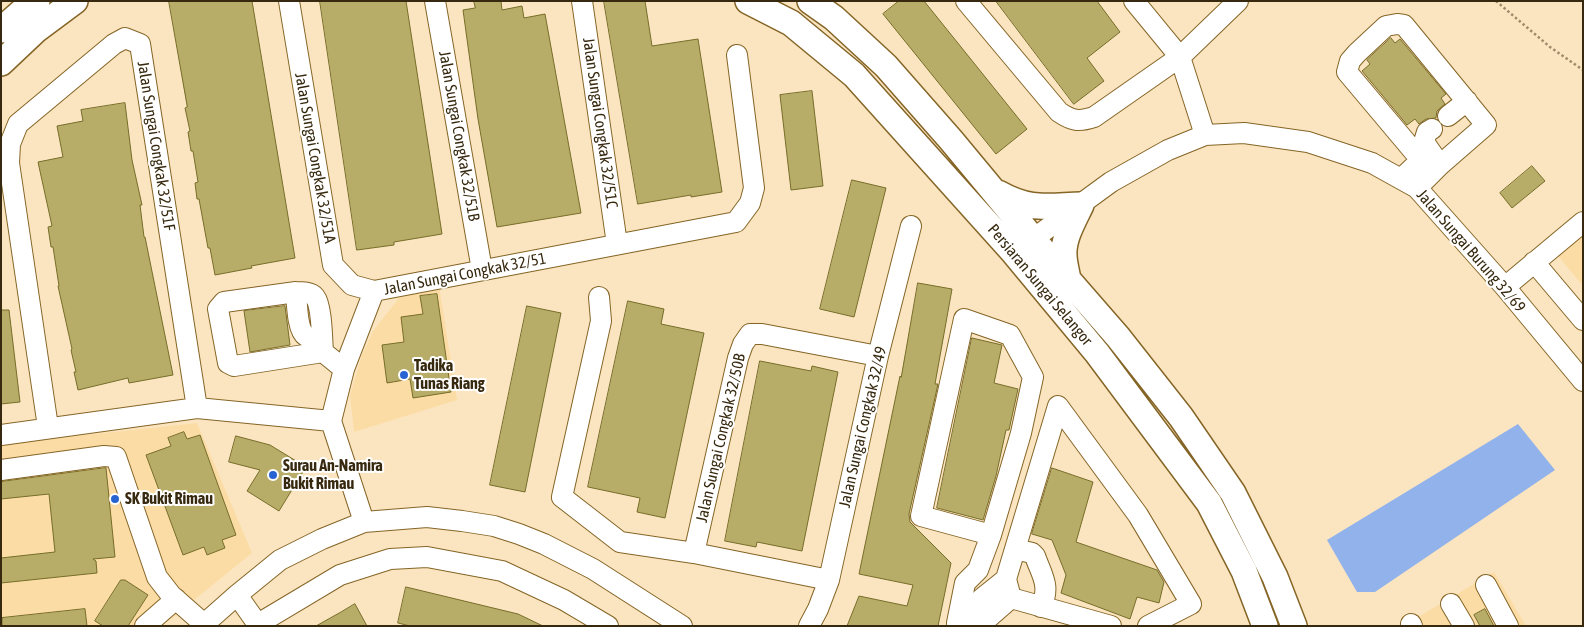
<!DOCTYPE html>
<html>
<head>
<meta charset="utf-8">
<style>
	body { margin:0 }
	#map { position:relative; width:1584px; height:627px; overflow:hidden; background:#fbe5c0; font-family:"Asap Condensed",sans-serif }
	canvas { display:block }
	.frame { position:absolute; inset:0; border:2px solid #37290f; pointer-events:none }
</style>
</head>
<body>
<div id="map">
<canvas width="1584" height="627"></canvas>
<div class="frame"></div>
</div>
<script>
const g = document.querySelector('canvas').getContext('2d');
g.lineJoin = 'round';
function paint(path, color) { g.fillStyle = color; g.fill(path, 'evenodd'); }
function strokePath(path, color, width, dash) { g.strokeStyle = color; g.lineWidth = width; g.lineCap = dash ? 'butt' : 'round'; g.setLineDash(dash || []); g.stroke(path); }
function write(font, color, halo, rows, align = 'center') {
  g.font = font + ' "Asap Condensed",sans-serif'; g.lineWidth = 4; g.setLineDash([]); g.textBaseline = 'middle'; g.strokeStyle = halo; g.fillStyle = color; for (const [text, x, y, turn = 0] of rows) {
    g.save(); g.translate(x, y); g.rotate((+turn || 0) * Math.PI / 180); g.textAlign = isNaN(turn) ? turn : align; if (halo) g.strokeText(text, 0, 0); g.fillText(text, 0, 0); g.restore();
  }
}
paint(new Path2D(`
	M 1583,227 L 1583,286 L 1554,251 Z
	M 438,279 L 457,400 L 354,432 L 350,395 L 362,355 L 373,331 L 399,298 Z
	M 197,423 L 252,553 L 162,626 L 1,626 L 1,444 Z
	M 1494,572 L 1526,626 L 1403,626 Z`), '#fcdca5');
paint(new Path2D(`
	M 1518,424 L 1555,470 L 1375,592 L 1357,592 L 1327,540 Z`), '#92b2eb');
const building = new Path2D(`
	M 169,1 L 252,1 L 295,258 L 251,266 L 252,268 L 215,275 L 210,248 L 208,248 L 199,199 L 197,199 L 195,183 L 198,182 L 193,151 L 191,151 L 188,132 L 190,131 L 185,108 L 187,107 Z
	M 320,1 L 406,1 L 442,234 L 394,242 L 394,245 L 357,250 Z
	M 474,1 L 501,1 L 502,10 L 522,6 L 524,18 L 545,14 L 581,213 L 497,227 L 478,119 L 463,10 L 475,8 Z
	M 604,1 L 645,1 L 652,46 L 698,39 L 722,192 L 691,197 L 691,195 L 638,204 Z
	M 899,1 L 924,1 L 1027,129 L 996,154 L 883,14 Z
	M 996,1 L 1097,1 L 1120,32 L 1087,58 L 1104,81 L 1074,104 Z
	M 1391,38 L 1395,43 L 1400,39 L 1446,94 L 1441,98 L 1445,104 L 1437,111 L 1436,118 L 1426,119 L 1419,124 L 1415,119 L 1407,125 L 1362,71 L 1370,64 L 1367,60 Z
	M 812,91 L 823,186 L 791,190 L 780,95 Z
	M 125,103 L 132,160 L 142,205 L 140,205 L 144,237 L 145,237 L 173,375 L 129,383 L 128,378 L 78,390 L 74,372 L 76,372 L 71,350 L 72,349 L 58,286 L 59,286 L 53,247 L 51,247 L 48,227 L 52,226 L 38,162 L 63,157 L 57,126 L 83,121 L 81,110 Z
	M 1532,166 L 1545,181 L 1512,208 L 1500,193 Z
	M 852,180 L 886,188 L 854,317 L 820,309 Z
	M 918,283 L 952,289 L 935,384 L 938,384 L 909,514 L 910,522 L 951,563 L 938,626 L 847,626 L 859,596 L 907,606 L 913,585 L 859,574 L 900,376 L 901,377 Z
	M 437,294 L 451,392 L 413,398 L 410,379 L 387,383 L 382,345 L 404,342 L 401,317 L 423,314 L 420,296 Z
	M 628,301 L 664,309 L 661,324 L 704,333 L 665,518 L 637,512 L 640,498 L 588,487 Z
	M 285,306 L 290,345 L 250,352 L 244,311 Z
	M 527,306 L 561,313 L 525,492 L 490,485 Z
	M 1,310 L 9,310 L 20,402 L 1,404 Z
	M 972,338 L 1002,345 L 994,383 L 1018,389 L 1009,430 L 1006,430 L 996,476 L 983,520 L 937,508 Z
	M 760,361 L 811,371 L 812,366 L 838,372 L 802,551 L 757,542 L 756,547 L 725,541 Z
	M 184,432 L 187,439 L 200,435 L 236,535 L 222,540 L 225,548 L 207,555 L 204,547 L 183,555 L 146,455 L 171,446 L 168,438 Z
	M 236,436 L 270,445 L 306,467 L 279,511 L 247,491 L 260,470 L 229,462 Z
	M 106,468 L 115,557 L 93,559 L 96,561 L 97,573 L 1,583 L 1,558 L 55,552 L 49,494 L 1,499 L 1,482 Z
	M 1052,468 L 1093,482 L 1076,542 L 1157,570 L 1164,582 L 1159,603 L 1137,597 L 1130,619 L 1061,593 L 1066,575 L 1052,540 L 1032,534 Z
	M 121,580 L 125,580 L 148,595 L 128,626 L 103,626 L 95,621 Z
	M 406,587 L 518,614 L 543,626 L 410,626 L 398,623 Z
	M 355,604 L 367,626 L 316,626 L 341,612 Z
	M 85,609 L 87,626 L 2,626 L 2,618 Z
	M 1485,609 L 1494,626 L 1480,626 L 1474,615 Z`);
paint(building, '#b7ad69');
strokePath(building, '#776d29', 1);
const minor = new Path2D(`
	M 289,1 L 333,265 L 352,285 L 374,291 L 736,222 L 750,203 L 754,188 L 737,55
	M 435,1 L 482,270
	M 582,1 L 617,244
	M 966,1 L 1059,112 C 1072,121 1079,122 1094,117 L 1180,57 L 1238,1
	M 1134,1 L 1180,57 L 1205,135
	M 1448,116 L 1467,101
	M 1432,129 L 1427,132 L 1424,142 L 1440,165
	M 1401,179 L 1421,160 L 1347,72 L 1350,61 L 1357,53 L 1386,26 L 1397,24 L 1404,25 L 1486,125 L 1440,165 L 1417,188
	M 1022,247 L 1111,182 L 1168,150 L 1205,135 L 1244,133 L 1308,142 L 1372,163 L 1417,188 L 1505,287 L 1583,381
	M 1534,262 L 1583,320
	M 1505,287 L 1583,222
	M 296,292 C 297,303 297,330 306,336 C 310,339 316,339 322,339
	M 599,297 L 601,321 L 562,497 L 620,542 L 694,553 L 829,580
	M 323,352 L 234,366 L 228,363 L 218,309 L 224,302 L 296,292 C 302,292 311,292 315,297 C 322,306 322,340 323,352 L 344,369
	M 48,427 L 9,163 L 10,144 L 18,124 L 114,44 L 125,38 L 140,44 L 197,408
	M 1,435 L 197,408 L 331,421
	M 1,470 L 104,456 L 116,457 L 157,577 L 171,595 L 204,624
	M 364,522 L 331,421 L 344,369 L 374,291
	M 1015,549 L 1032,553 L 1035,556 C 1042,576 1051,586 1041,607
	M 694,553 L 738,358 L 743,344 L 750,334 L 762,334 L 878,356
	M 1486,585 L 1508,626
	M 237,595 L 259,626
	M 1011,598 L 1006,579 L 1058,406 L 1138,515 L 1191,604 L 1148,626
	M 1011,598 L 1111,626
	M 1451,604 L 1464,626
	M 973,620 L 981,599 L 1006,579
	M 957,623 L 965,583 L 978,570 L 991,535 L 1021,433 L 1033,377 L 1010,335 L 964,319 L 921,516 L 991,535
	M 258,624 L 340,575 L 390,559 L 427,557 L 502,571 L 564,600 L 608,626
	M 1411,624 L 1412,626
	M 145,626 L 176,599
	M 202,626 L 237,595 L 280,560 L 322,539 L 364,522 L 427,517 L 462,521 L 494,526 L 519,534 L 544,544 L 593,569 L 682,626
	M 809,626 L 818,609 L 829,580 L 878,356 L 911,226
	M 979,626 L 1011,598`);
const major = new Path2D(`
	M 748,1 L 791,23 L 854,75 L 1014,253 L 1097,353 L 1209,503 L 1244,571 L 1265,626
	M 810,1 L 834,18 L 886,66 L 951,140 L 1044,252 L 1118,337 L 1181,417 L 1233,493 L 1275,577 L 1294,626
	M 1,30 L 26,8 L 37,1
	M 1,63 L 36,30 L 75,1
	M 998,193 C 1030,211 1046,206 1081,205 C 1074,220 1063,238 1064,255 C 1064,263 1067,272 1068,280`);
strokePath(minor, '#856526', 22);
strokePath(major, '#856526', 28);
strokePath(new Path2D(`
	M 1496,1 L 1550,47 L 1583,70`), '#9d8b6b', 2.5, [2.5, 2.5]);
strokePath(minor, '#fff', 20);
strokePath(major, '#fff', 25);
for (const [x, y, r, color] of [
	[404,375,5,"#2864d1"],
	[273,475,5,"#2864d1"],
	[115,499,5,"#2864d1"]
]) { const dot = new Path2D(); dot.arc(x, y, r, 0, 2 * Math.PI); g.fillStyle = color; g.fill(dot); strokePath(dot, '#fff', 2); }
write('16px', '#37290f', '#fff', [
	["Jalan Sungai Congkak 32/51C",600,123,82],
	["Jalan Sungai Congkak 32/51B",459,136,80],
	["Jalan Sungai Congkak 32/51F",156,146,81],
	["Jalan Sungai Congkak 32/51A",315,158,80],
	["Jalan Sungai Burung 32/69",1471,251,49],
	["Jalan Sungai Congkak 32/51",465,274,-11],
	["Persiaran Sungai Selangor",1040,285,50],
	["Jalan Sungai Congkak 32/49",863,427,-77],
	["Jalan Sungai Congkak 32/50B",721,438,-77]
]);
write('bold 16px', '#37290f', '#fff', [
	["Tadika",414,366],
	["Tunas Riang",414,384],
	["Surau An-Namira",283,466],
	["Bukit Rimau",283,484],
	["SK Bukit Rimau",125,499]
], 'left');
</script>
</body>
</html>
